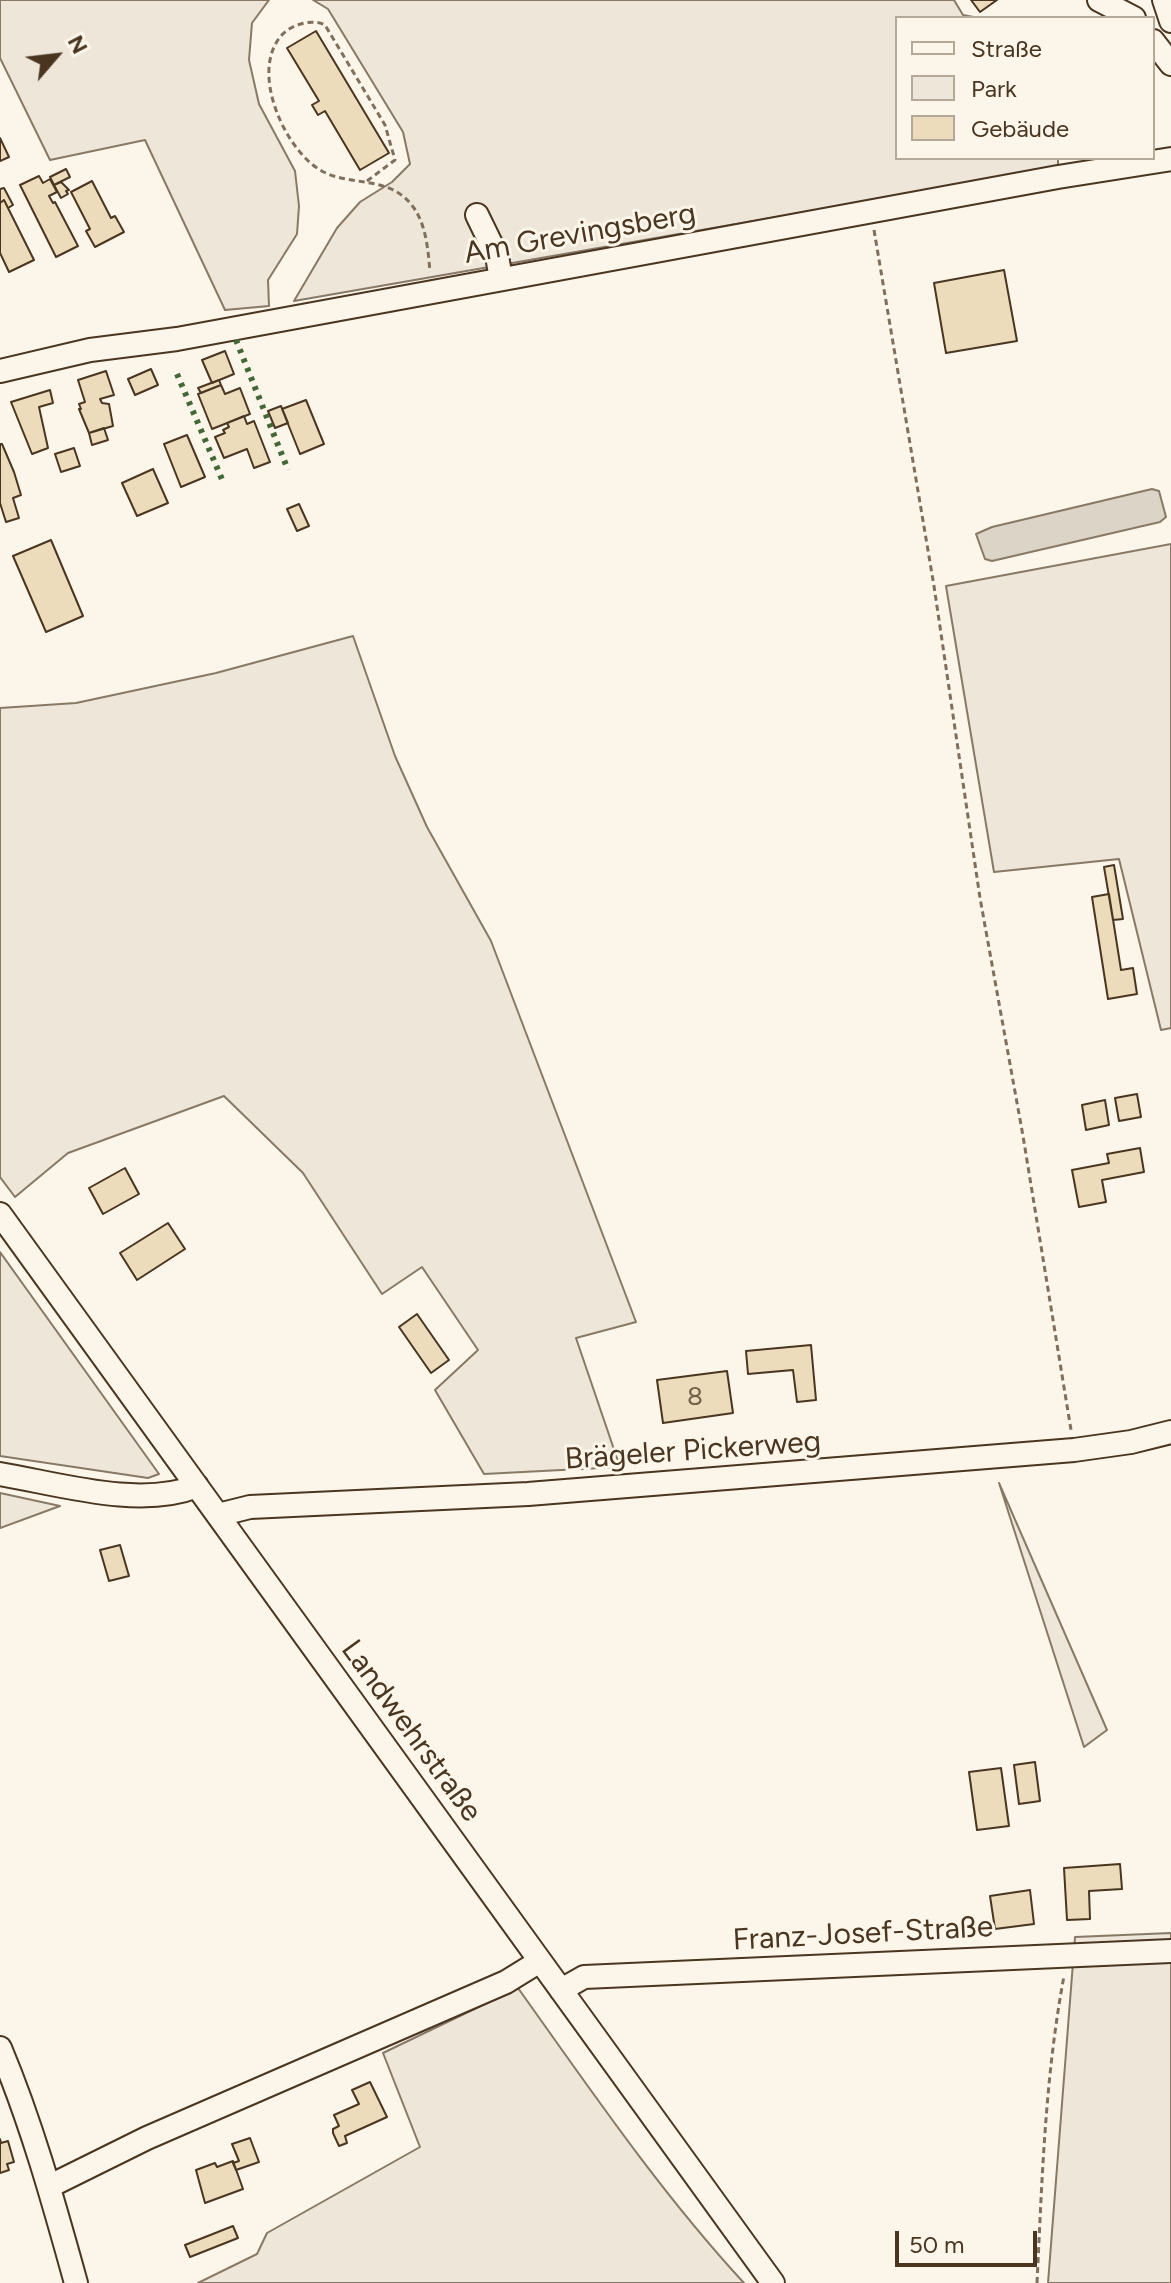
<!DOCTYPE html>
<html>
<head>
<meta charset="utf-8">
<style>
	body { margin:0 }
	#map { position:relative; width:1171px; height:2283px; overflow:hidden; background:#fbf6e9; font-family:Figtree,sans-serif }
	canvas { display:block }
	.legend { position:absolute; left:895px; top:16px; width:260px; height:144px; box-sizing:border-box; background:#fbf6e9; border:2px solid #b4a999; margin:0; padding:10px 14px; list-style:none; font-size:24px; color:#4a3520 }
	.legend li { display:flex; align-items:center; gap:16px; height:40px }
	.legend b { width:40px; border:2px solid #b4a999 }
	.north { position:absolute; left:16px; top:16px; width:80px; height:80px; -webkit-text-stroke:6px #fbf6e9; paint-order:stroke; rotate:62deg; font-size:22px; font-weight:700; line-height:32px; text-align:center; color:#4a3520 }
	.north::after { content:''; display:block; margin:auto; width:28px; height:36px; background:#4a3520; clip-path:polygon(50% 0,100% 100%,50% 72%,0 100%) }
	.scale { position:absolute; left:895px; top:2231px; width:142px; height:36px; box-sizing:border-box; border:4px solid #4a3520; border-top:0; padding-left:10px; font-size:24px; line-height:28px; white-space:nowrap; color:#4a3520; -webkit-text-stroke:6px #fbf6e9; paint-order:stroke }
</style>
</head>
<body>
<div id="map">
<canvas width="1171" height="2283"></canvas>
<ul class="legend">
<li><b style="height:10px;background:#fbf6e9"></b>Straße</li>
<li><b style="height:22px;background:#ede6d9"></b>Park</li>
<li><b style="height:22px;background:#ecdcbc"></b>Gebäude</li>
</ul>
<div class="north">N</div>
<div class="scale">50 m</div>
</div>
<script>
const g = document.querySelector('canvas').getContext('2d');
g.lineJoin = 'round';
function paint(path, color) { g.fillStyle = color; g.fill(path, 'evenodd'); }
function strokePath(path, color, width, dash) { g.strokeStyle = color; g.lineWidth = width; g.lineCap = dash ? 'butt' : 'round'; g.setLineDash(dash || []); g.stroke(path); }
function write(font, color, halo, rows, align = 'center') {
  g.font = font + ' Figtree,sans-serif'; g.lineWidth = 6; g.setLineDash([]); g.textBaseline = 'middle'; g.strokeStyle = halo; g.fillStyle = color; for (const [text, x, y, turn = 0] of rows) {
    g.save(); g.translate(x, y); g.rotate((+turn || 0) * Math.PI / 180); g.textAlign = isNaN(turn) ? turn : align; if (halo) g.strokeText(text, 0, 0); g.fillText(text, 0, 0); g.restore();
  }
}
const green = new Path2D(`
	M 0,0 L 269,0 L 252,23 L 249,60 L 259,104 L 295,171 L 299,206 L 297,234 L 268,280 L 269,306 L 225,310 L 145,140 L 50,160 L 0,58 Z
	M 313,0 L 954,0 L 963,15 L 979,18 L 897,18 L 897,158 L 1058,158 L 1058,168 L 294,301 L 337,228 L 360,202 L 392,182 L 410,164 L 403,132 L 328,9 Z
	M 1171,544 L 1171,1028 L 1161,1030 L 1119,859 L 994,872 L 946,586 Z
	M 353,636 L 395,756 L 427,827 L 491,941 L 636,1322 L 576,1338 L 620,1467 L 484,1474 L 435,1390 L 478,1350 L 422,1267 L 382,1294 L 303,1173 L 224,1096 L 68,1153 L 15,1197 L 0,1177 L 0,708 L 76,703 L 216,673 Z
	M 0,1252 L 159,1474 L 148,1478 L 0,1456 Z
	M 999,1483 L 1107,1730 L 1084,1747 Z
	M 0,1493 L 60,1506 L 0,1528 Z
	M 1171,1933 L 1171,2283 L 1048,2283 L 1075,1937 Z
	M 518,1988 C 590,2089 660,2192 744,2283 L 198,2283 L 257,2254 L 267,2233 L 420,2147 L 383,2053 Z`);
paint(green, '#ede6d9');
strokePath(green, '#887966', 2);
const water = new Path2D(`
	M 1152,489 L 1159,491 L 1166,517 L 1160,522 L 992,561 L 985,559 L 976,534 L 992,527 Z`);
paint(water, '#dcd4c6');
strokePath(water, '#887966', 2);
const building = new Path2D(`
	M 971,0 L 997,0 L 980,12 Z
	M 316,31 L 389,153 L 360,170 L 325,111 L 318,115 L 312,105 L 319,101 L 287,48 Z
	M 0,138 L 9,157 L 0,161 Z
	M 66,169 L 70,177 L 54,185 L 50,177 Z
	M 39,176 L 43,183 L 50,179 L 57,192 L 49,196 L 53,203 L 55,202 L 78,246 L 56,257 L 20,185 Z
	M 92,181 L 111,218 L 115,216 L 124,232 L 95,247 L 86,231 L 90,229 L 71,192 Z
	M 61,182 L 69,190 L 66,191 L 68,194 L 61,198 L 54,185 Z
	M 4,188 L 13,205 L 8,208 L 4,200 L 0,203 L 0,189 Z
	M 4,200 L 34,260 L 9,272 L 0,253 L 0,203 Z
	M 1004,270 L 1017,341 L 946,353 L 934,283 Z
	M 225,351 L 234,374 L 212,383 L 202,360 Z
	M 151,369 L 158,385 L 135,395 L 128,379 Z
	M 106,371 L 114,395 L 100,399 L 102,403 L 109,404 L 113,426 L 89,433 L 79,409 L 81,409 L 79,404 L 85,402 L 78,380 Z
	M 219,380 L 221,385 L 201,393 L 198,388 Z
	M 221,385 L 225,394 L 240,388 L 250,414 L 212,429 L 198,394 Z
	M 50,390 L 53,403 L 39,407 L 48,448 L 32,454 L 11,402 Z
	M 306,400 L 324,444 L 300,454 L 282,409 Z
	M 281,406 L 288,423 L 275,428 L 268,411 Z
	M 244,416 L 247,424 L 254,421 L 270,462 L 254,468 L 247,449 L 224,458 L 215,437 L 225,433 L 223,430 L 229,427 L 227,423 Z
	M 104,428 L 108,440 L 92,445 L 89,433 Z
	M 187,435 L 205,477 L 181,487 L 164,444 Z
	M 0,444 L 2,444 L 14,472 L 21,495 L 13,498 L 19,518 L 6,522 L 0,503 Z
	M 74,448 L 80,466 L 61,472 L 55,454 Z
	M 153,469 L 168,503 L 137,516 L 122,483 Z
	M 299,504 L 309,526 L 297,531 L 287,509 Z
	M 51,540 L 83,616 L 46,632 L 13,556 Z
	M 1114,865 L 1123,919 L 1113,920 L 1104,867 Z
	M 1109,894 L 1121,970 L 1133,968 L 1137,994 L 1108,999 L 1092,897 Z
	M 1137,1094 L 1141,1117 L 1119,1121 L 1115,1098 Z
	M 1105,1100 L 1109,1125 L 1086,1130 L 1082,1105 Z
	M 1140,1148 L 1144,1172 L 1102,1180 L 1106,1202 L 1079,1207 L 1072,1170 L 1109,1163 L 1107,1154 Z
	M 125,1168 L 139,1194 L 103,1214 L 89,1188 Z
	M 168,1223 L 185,1249 L 137,1280 L 120,1253 Z
	M 417,1314 L 449,1360 L 431,1373 L 399,1327 Z
	M 811,1345 L 816,1400 L 797,1402 L 793,1370 L 748,1374 L 746,1351 Z
	M 727,1371 L 733,1413 L 663,1423 L 657,1380 Z
	M 120,1545 L 129,1576 L 109,1581 L 100,1550 Z
	M 1035,1762 L 1040,1801 L 1019,1804 L 1014,1765 Z
	M 1001,1768 L 1009,1826 L 977,1830 L 969,1772 Z
	M 1120,1864 L 1122,1889 L 1089,1891 L 1090,1919 L 1067,1920 L 1064,1868 Z
	M 1030,1890 L 1034,1924 L 995,1929 L 990,1896 Z
	M 370,2082 L 387,2117 L 345,2136 L 347,2143 L 339,2146 L 333,2133 L 333,2129 L 339,2126 L 334,2115 L 359,2104 L 352,2090 Z
	M 250,2138 L 259,2162 L 236,2170 L 233,2163 L 239,2161 L 232,2144 Z
	M 0,2139 L 1,2143 L 8,2141 L 14,2162 L 7,2164 L 9,2170 L 0,2173 Z
	M 233,2161 L 243,2189 L 205,2203 L 196,2170 L 215,2163 L 217,2167 Z
	M 233,2226 L 238,2238 L 190,2257 L 185,2245 Z`);
paint(building, '#ecdcbc');
strokePath(building, '#4a3520', 2);
const minor = new Path2D(`
	M 1099,0 L 1134,18
	M 1164,0 L 1171,21
	M 1153,41 L 1171,64
	M 477,215 L 497,256 L 501,279
	M 0,371 L 90,350 L 177,339 L 1058,177 L 1171,159
	M 0,1214 L 773,2283
	M 0,1474 C 59,1484 140,1509 197,1486
	M 218,1515 L 250,1507 L 528,1494 L 1074,1450 L 1131,1442 L 1171,1432
	M 561,1990 L 584,1977 L 1171,1951
	M 0,2048 C 32,2124 54,2204 76,2283
	M 50,2186 L 147,2138 L 506,1982 L 540,1961`);
strokePath(minor, '#4a3520', 26);
strokePath(new Path2D(`
	M 367,181 L 395,160 L 385,125 L 325,25 C 312,18 290,25 281,36 C 250,72 284,148 320,170 C 349,187 386,175 410,203 C 426,221 428,249 430,272
	M 874,230 L 934,586 L 980,898 L 1023,1136 L 1071,1430
	M 1037,2283 C 1042,2181 1045,2077 1064,1976`), '#7f6f5c', 3, [6, 4]);
strokePath(minor, '#fbf6e9', 22);
strokePath(new Path2D(`
	M 236,340 L 288,470
	M 177,374 L 224,484`), '#436837', 6, [4, 6]);
write('26px', '#725f47', null, [
	["8",695,1397]
]);
write('30px', '#4a3520', '#fbf6e9', [
	["Am Grevingsberg",580,234,-10],
	["Brägeler Pickerweg",693,1451,-4],
	["Landwehrstraße",411,1731,54],
	["Franz-Josef-Straße",863,1934,-3]
]);
</script>
</body>
</html>
